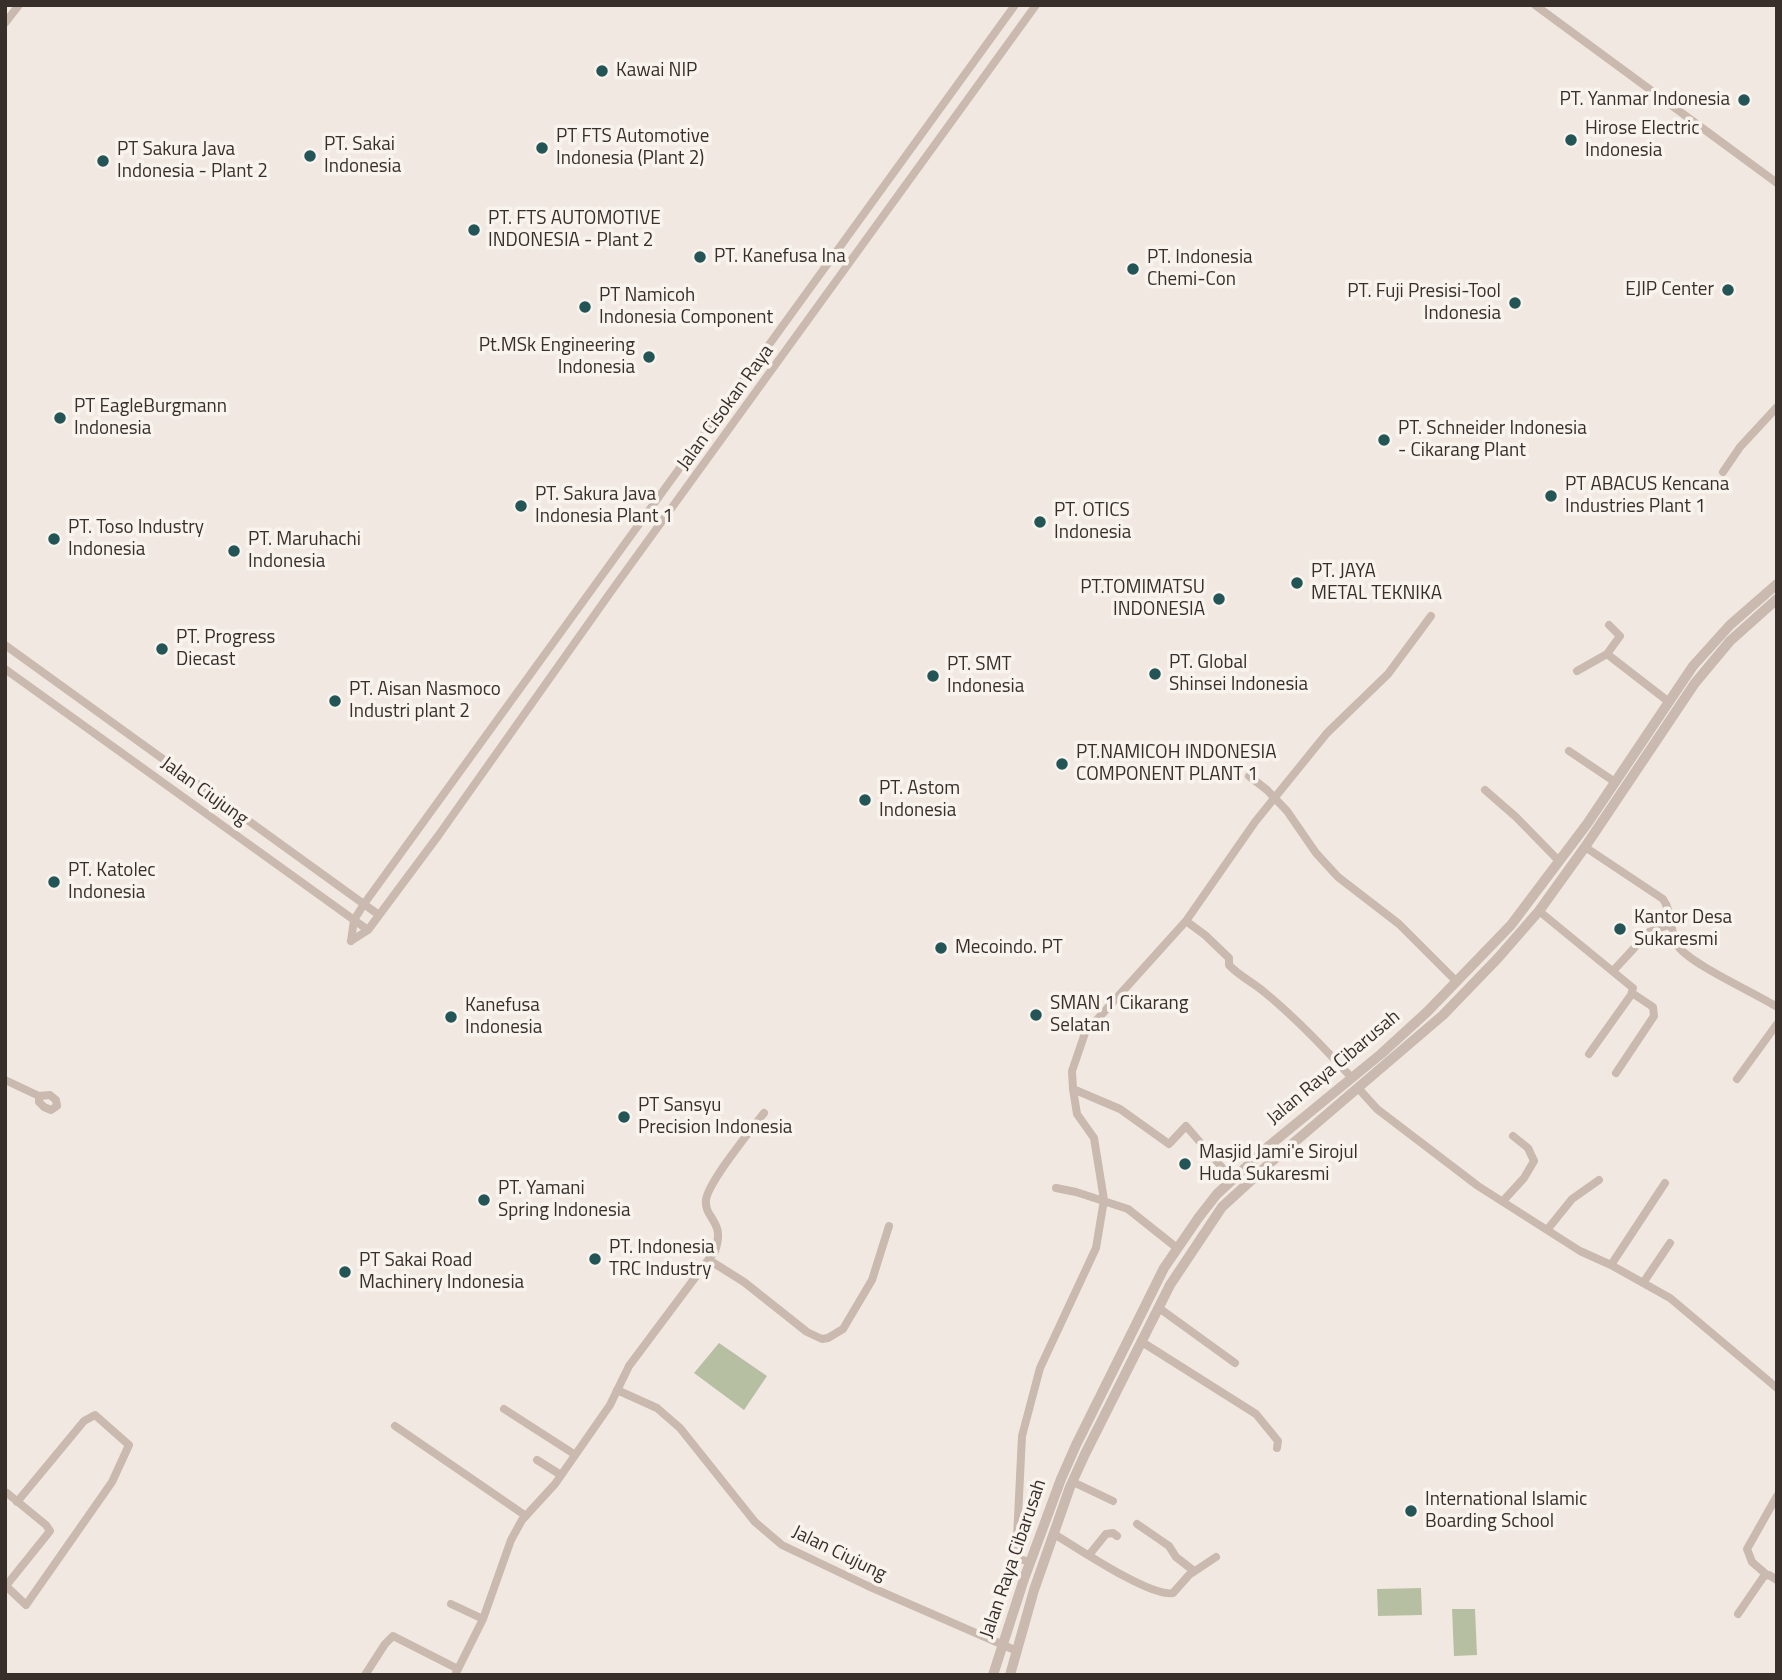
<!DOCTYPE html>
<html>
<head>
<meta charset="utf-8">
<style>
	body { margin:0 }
	#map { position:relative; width:1782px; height:1680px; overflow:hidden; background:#f1e9e1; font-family:"Titillium Web",sans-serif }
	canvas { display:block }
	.frame { position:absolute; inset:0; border:7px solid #382f2b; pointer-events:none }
</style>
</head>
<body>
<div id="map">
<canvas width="1782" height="1680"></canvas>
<div class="frame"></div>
</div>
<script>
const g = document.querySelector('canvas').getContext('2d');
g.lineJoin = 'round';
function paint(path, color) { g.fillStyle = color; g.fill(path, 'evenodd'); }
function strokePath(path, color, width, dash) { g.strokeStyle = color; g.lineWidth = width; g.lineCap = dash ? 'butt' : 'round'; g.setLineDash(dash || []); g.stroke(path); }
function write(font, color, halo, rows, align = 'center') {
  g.font = font + ' "Titillium Web",sans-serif'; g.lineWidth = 7; g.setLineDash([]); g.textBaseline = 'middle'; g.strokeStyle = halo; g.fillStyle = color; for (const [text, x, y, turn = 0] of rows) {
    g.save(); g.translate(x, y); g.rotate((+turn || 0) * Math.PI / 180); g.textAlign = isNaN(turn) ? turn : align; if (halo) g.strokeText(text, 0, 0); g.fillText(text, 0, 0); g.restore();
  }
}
paint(new Path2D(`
	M 719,1343 L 767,1376 L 744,1410 L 694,1373 Z
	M 1421,1588 L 1422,1615 L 1378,1616 L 1377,1589 Z
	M 1452,1609 L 1475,1609 L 1477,1655 L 1454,1656 Z`), '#b7bfa2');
strokePath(new Path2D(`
	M 1535,5 L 1777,183
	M 5,23 L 19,5
	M 1723,472 L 1740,447 L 1777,407
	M 1609,625 L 1620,636 L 1607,654 L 1669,702
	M 5,645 L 379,915
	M 5,669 L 368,930
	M 1577,671 L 1607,654
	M 1569,751 L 1615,782
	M 1249,776 L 1267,790 L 1287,811 L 1316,853 L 1338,877 L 1399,924 L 1457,982
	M 1485,790 L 1516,817 L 1559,861
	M 1585,847 L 1663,899 C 1673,913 1669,932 1678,946 C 1690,964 1755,993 1777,1007
	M 1539,911 L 1633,988 L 1631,995 L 1589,1054
	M 1186,921 L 1205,935 L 1229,958 L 1229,965 C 1238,975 1252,982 1263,991 C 1295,1017 1324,1048 1352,1078
	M 351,941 L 368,930 L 438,836 L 610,593 L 1036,5
	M 351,941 L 354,920 L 364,904 L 1015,5
	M 1613,971 L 1649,932 L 1671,924
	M 1616,1073 L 1654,1016 L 1653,1007 L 1632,993
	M 1737,1079 L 1777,1024
	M 5,1080 L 39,1096 L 50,1095 L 56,1100 L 57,1106 L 51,1110 L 44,1107 L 39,1102 L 39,1096
	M 1073,1089 L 1120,1109 L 1169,1144 L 1186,1126 L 1232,1179
	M 1359,1089 L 1377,1109 L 1478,1186 L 1580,1251 L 1611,1265 L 1670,1298 L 1777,1388
	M 1056,1188 L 1076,1192 L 1128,1209 L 1177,1248
	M 1503,1201 L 1524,1178 L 1534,1161 L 1528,1148 L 1513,1136
	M 1547,1230 L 1572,1199 L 1599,1180
	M 709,1260 L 744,1282 L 807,1332 L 822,1339 L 828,1338 L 843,1329 L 872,1280 L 889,1226
	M 1611,1265 L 1665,1183
	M 1643,1283 L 1670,1243
	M 1159,1308 L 1235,1363
	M 1142,1342 L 1256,1414 L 1278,1441 L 1277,1448
	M 617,1390 L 657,1408 L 680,1428 L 755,1522 L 782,1545 L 868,1586 L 1017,1651
	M 504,1409 L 574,1454
	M 395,1426 L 526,1516
	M 537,1460 L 561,1475
	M 1073,1482 L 1113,1501
	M 1137,1524 L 1169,1546 L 1176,1557 L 1194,1571
	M 1054,1534 C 1076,1547 1151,1598 1173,1593 L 1189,1575 L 1216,1557
	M 1089,1555 L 1106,1534 L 1113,1533 L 1117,1536
	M 1030,1562 L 1016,1558 L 1022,1436 L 1040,1368 L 1096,1248 L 1104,1200 L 1094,1138 L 1077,1114 L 1073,1089 L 1072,1071 L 1085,1033 L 1186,921 L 1255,822 L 1327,733 L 1388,674 L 1431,616
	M 1767,1575 L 1752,1562 L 1747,1549 L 1777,1496
	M 6,1586 L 26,1605 L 112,1482 L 129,1445 L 95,1415 L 84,1421 L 17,1502
	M 5,1587 L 50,1531 L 46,1525 L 7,1493
	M 451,1604 L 483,1619
	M 1738,1614 L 1764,1576 L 1769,1575 L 1777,1580
	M 365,1675 L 385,1644 L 393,1636 L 458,1669
	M 455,1675 L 483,1619 L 511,1540 L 522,1520 L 555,1484 L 610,1405 L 629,1366 L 715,1251 C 726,1221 704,1219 706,1200 C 708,1182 751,1130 764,1113`), '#c9b9ae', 8);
strokePath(new Path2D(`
	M 993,1675 L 1024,1579 L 1061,1479 L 1076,1445 L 1164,1268 L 1199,1217 L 1217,1194 L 1270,1145 L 1381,1054 L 1427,1012 L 1511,925 L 1587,824 L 1693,666 L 1730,625 L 1777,584
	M 1010,1675 L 1034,1590 L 1070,1487 L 1085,1454 L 1170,1285 L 1222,1207 L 1270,1163 L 1443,1015 L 1498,958 L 1539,911 L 1585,847 L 1695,683 L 1730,641 L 1777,599`), '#c9b9ae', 10);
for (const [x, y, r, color] of [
	[602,71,7,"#245556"],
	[1744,100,7,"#245556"],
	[1571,140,7,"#245556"],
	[542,148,7,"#245556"],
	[310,156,7,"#245556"],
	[103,161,7,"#245556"],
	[474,230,7,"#245556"],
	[700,257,7,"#245556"],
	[1133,269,7,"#245556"],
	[1728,290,7,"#245556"],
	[1515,303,7,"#245556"],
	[585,307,7,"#245556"],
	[649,357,7,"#245556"],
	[60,418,7,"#245556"],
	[1384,440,7,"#245556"],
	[1551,496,7,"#245556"],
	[521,506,7,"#245556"],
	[1040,522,7,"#245556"],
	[54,539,7,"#245556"],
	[234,551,7,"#245556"],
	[1297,583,7,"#245556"],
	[1219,599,7,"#245556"],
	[162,649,7,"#245556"],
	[1155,674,7,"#245556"],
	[933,676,7,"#245556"],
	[335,701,7,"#245556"],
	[1062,764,7,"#245556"],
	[865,800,7,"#245556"],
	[54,882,7,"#245556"],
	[1620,929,7,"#245556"],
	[941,948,7,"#245556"],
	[1036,1015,7,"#245556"],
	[451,1017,7,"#245556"],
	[624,1117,7,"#245556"],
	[1185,1164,7,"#245556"],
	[484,1200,7,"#245556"],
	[595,1259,7,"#245556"],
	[345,1272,7,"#245556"],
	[1411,1511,7,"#245556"]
]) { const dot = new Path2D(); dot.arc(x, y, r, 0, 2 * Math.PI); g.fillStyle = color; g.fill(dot); strokePath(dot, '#f9f3ed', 2.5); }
write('19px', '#382f2b', '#f9f3ed', [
	["Kawai NIP",616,71],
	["PT. Yanmar Indonesia",1730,100,"right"],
	["Hirose Electric",1585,129],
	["Indonesia",1585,151],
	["PT FTS Automotive",556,137],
	["Indonesia (Plant 2)",556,159],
	["PT. Sakai",324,145],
	["Indonesia",324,167],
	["PT Sakura Java",117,150],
	["Indonesia - Plant 2",117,172],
	["PT. FTS AUTOMOTIVE",488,219],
	["INDONESIA - Plant 2",488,241],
	["PT. Kanefusa Ina",714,257],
	["PT. Indonesia",1147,258],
	["Chemi-Con",1147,280],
	["EJIP Center",1714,290,"right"],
	["PT. Fuji Presisi-Tool",1501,292,"right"],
	["Indonesia",1501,314,"right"],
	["PT Namicoh",599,296],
	["Indonesia Component",599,318],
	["Pt.MSk Engineering",635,346,"right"],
	["Indonesia",635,368,"right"],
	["PT EagleBurgmann",74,407],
	["Indonesia",74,429],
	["PT. Schneider Indonesia",1398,429],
	["- Cikarang Plant",1398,451],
	["PT ABACUS Kencana",1565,485],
	["Industries Plant 1",1565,507],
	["PT. Sakura Java",535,495],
	["Indonesia Plant 1",535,517],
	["PT. OTICS",1054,511],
	["Indonesia",1054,533],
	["PT. Toso Industry",68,528],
	["Indonesia",68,550],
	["PT. Maruhachi",248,540],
	["Indonesia",248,562],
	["PT. JAYA",1311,572],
	["METAL TEKNIKA",1311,594],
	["PT.TOMIMATSU",1205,588,"right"],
	["INDONESIA",1205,610,"right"],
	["PT. Progress",176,638],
	["Diecast",176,660],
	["PT. Global",1169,663],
	["Shinsei Indonesia",1169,685],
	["PT. SMT",947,665],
	["Indonesia",947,687],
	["PT. Aisan Nasmoco",349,690],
	["Industri plant 2",349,712],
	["PT.NAMICOH INDONESIA",1076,753],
	["COMPONENT PLANT 1",1076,775],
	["PT. Astom",879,789],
	["Indonesia",879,811],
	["PT. Katolec",68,871],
	["Indonesia",68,893],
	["Kantor Desa",1634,918],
	["Sukaresmi",1634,940],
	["Mecoindo. PT",955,948],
	["SMAN 1 Cikarang",1050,1004],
	["Selatan",1050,1026],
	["Kanefusa",465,1006],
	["Indonesia",465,1028],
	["PT Sansyu",638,1106],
	["Precision Indonesia",638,1128],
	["Masjid Jami'e Sirojul",1199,1153],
	["Huda Sukaresmi",1199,1175],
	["PT. Yamani",498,1189],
	["Spring Indonesia",498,1211],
	["PT. Indonesia",609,1248],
	["TRC Industry",609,1270],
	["PT Sakai Road",359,1261],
	["Machinery Indonesia",359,1283],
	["International Islamic",1425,1500],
	["Boarding School",1425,1522]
], 'left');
write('19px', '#382f2b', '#f9f3ed', [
	["Jalan Cisokan Raya",726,408,-54],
	["Jalan Ciujung",204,792,36],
	["Jalan Raya Cibarusah",1334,1068,-40],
	["Jalan Ciujung",839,1554,26],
	["Jalan Raya Cibarusah",1014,1559,-71]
]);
</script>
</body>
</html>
